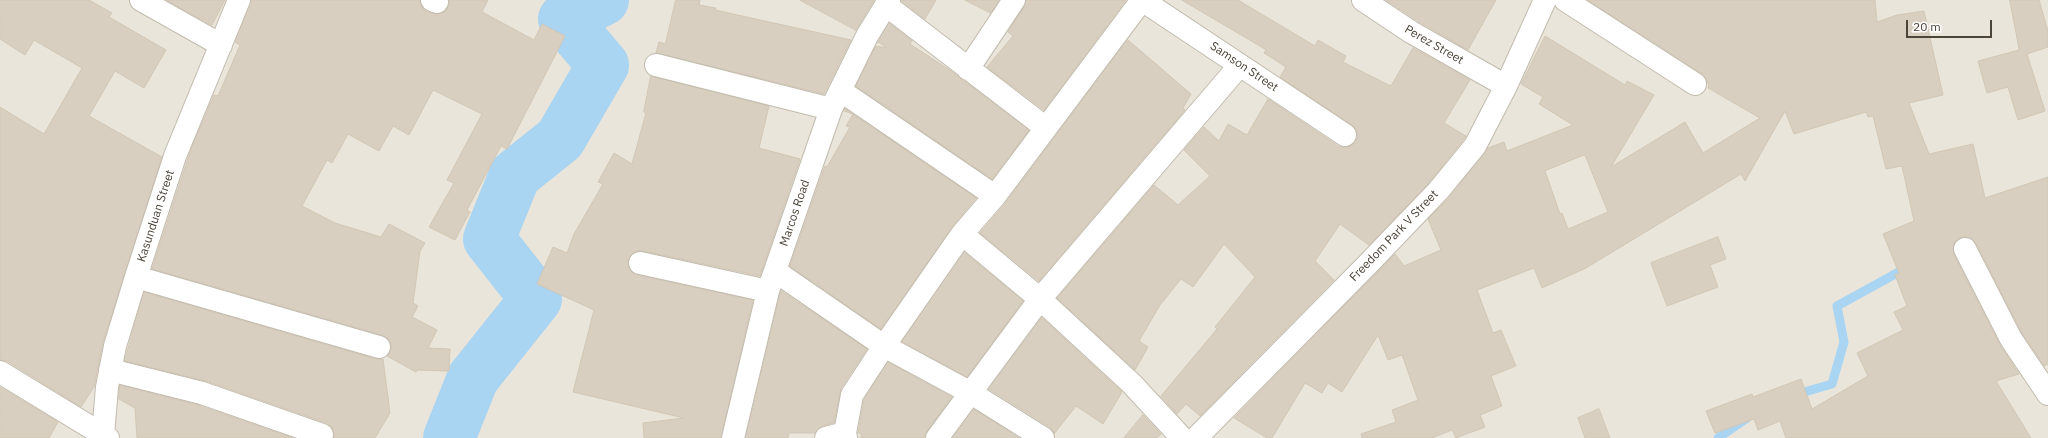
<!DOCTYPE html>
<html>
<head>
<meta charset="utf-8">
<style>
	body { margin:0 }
	#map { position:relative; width:2048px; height:438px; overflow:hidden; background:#f6f3ec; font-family:"IBM Plex Sans",sans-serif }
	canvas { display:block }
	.scale { position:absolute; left:1906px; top:20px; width:86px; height:18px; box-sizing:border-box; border:2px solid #4b4439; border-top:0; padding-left:5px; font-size:12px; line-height:14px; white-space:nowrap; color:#4b4439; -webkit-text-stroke:3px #fff; paint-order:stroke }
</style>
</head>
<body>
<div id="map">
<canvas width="2048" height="438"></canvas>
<div class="scale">20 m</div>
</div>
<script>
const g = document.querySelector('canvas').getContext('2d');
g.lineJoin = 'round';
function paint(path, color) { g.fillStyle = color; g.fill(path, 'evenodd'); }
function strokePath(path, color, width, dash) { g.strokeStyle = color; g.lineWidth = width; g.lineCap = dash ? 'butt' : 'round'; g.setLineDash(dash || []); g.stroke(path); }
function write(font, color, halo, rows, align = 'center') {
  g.font = font + ' "IBM Plex Sans",sans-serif'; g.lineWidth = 3; g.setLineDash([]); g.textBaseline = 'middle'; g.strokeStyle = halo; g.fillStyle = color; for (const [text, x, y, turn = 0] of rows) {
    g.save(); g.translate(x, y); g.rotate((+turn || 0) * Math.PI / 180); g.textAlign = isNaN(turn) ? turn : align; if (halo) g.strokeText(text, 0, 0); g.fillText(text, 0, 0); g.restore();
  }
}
paint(new Path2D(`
	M 0,0 L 2048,0 L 2048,438 L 0,438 Z`), '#eae5da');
strokePath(new Path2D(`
	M 1794,395 L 1832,384 L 1844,342 L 1837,306 L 1908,267
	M 1718,438 L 1747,418`), '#a9d4f2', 9);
strokePath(new Path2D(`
	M 449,438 L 473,378 L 536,299 L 489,239 L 515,175 L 560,139 L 603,65 L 564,19 L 603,0`), '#a9d4f2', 52);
const building = new Path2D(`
	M 0,0 L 89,0 L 112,13 L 109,17 L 166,50 L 144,88 L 115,71 L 89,116 L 162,157 L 103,342 L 94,387 L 81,407 L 7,361 L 0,360 L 0,107 L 44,134 L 82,68 L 34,40 L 25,55 L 0,39 Z
	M 166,0 L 225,0 L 212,25 Z
	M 251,0 L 420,0 L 422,8 L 427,12 L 438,14 L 445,12 L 449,6 L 449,0 L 488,0 L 482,12 L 534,40 L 542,24 L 565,36 L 507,149 L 501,146 L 467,210 L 470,212 L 455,240 L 429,227 L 454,183 L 447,180 L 482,114 L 433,90 L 409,135 L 393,126 L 379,151 L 348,134 L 332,163 L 327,160 L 302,206 L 335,223 L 381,237 L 389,224 L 425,243 L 420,251 L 413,303 L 418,306 L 412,317 L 437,330 L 428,348 L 450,349 L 449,371 L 417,370 L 416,372 L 387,356 L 391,351 L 391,344 L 388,339 L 382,335 L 152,269 L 192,146 L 214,95 L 218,96 L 240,45 L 235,42 Z
	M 676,0 L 700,0 L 699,5 L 716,8 L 715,10 L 851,40 L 824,94 L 656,53 L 659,42 L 665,44 Z
	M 800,0 L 874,0 L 856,30 Z
	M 901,0 L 936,0 L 925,19 Z
	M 965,0 L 999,0 L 991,13 Z
	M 1026,0 L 1126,0 L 1044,110 L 987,67 L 1013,36 L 1008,32 L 1024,7 Z
	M 1182,0 L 1238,0 L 1315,46 L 1318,40 L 1346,56 L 1343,62 L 1391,86 L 1413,48 L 1470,80 L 1444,123 L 1466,136 L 1464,139 L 1429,183 L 1369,245 L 1340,224 L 1315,261 L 1334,280 L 1200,416 L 1186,404 L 1177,414 L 1161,396 L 1217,329 L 1215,327 L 1255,277 L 1224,244 L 1193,287 L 1181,279 L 1160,305 L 1139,341 L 1148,347 L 1135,370 L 1057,298 L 1154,185 L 1178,205 L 1210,176 L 1184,150 L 1204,127 L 1219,141 L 1228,124 L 1247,135 L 1268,99 L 1338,146 L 1345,147 L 1351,146 L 1356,142 L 1357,135 L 1356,129 L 1352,125 L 1280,77 L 1286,67 L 1264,53 L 1266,50 Z
	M 1386,0 L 1496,0 L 1468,50 L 1418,21 Z
	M 1588,0 L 1875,0 L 1877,22 L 1897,15 L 1924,11 L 1943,95 L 1909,103 L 1929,154 L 1973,144 L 1985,198 L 2048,177 L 2048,364 L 2044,366 L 2022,333 L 1976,243 L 1971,238 L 1965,237 L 1960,238 L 1955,242 L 1953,248 L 1954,255 L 2000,345 L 2019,374 L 1996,381 L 2031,438 L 1786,438 L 1780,421 L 1758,430 L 1754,419 L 1715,433 L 1706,411 L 1752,394 L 1753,397 L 1801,379 L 1812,409 L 1868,376 L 1857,353 L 1903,330 L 1894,312 L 1907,306 L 1895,275 L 1899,273 L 1883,234 L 1914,221 L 1902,166 L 1886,169 L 1873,116 L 1868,117 L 1866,112 L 1794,134 L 1785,111 L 1745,181 L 1741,174 L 1586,268 L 1542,288 L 1534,268 L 1477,290 L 1493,333 L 1501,330 L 1516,366 L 1491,376 L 1502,406 L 1480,415 L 1485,427 L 1456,438 L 1452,430 L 1432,438 L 1362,438 L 1361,434 L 1396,422 L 1392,410 L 1418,400 L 1402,355 L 1388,360 L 1378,335 L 1342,392 L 1328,383 L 1322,393 L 1305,383 L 1272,438 L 1267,438 L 1234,418 L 1395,254 L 1404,266 L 1441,250 L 1428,219 L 1448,199 L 1488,148 L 1504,142 L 1507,151 L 1573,125 L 1539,104 L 1543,97 L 1521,84 L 1545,36 L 1625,85 L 1627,81 L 1654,95 L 1611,167 L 1685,122 L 1703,153 L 1760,118 L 1708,88 L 1709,85 L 1702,74 ZM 1585,155 L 1608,212 L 1568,229 L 1562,213 L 1560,214 L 1545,171 Z
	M 2010,0 L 2039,0 L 2048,31 L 2048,47 L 2027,54 L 2045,111 L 2018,120 L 2008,87 L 1987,93 L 1978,61 L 2019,50 Z
	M 889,23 L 912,41 L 910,44 L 951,71 L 1029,130 L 992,179 L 856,86 L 876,46 L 887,48 L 878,42 Z
	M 1128,40 L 1191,94 L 1183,108 L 1185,110 L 1039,281 L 980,233 L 1005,204 Z
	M 651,76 L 769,106 L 759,148 L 800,159 L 760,276 L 643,251 L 636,251 L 631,255 L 628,260 L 628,267 L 632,272 L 637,275 L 753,300 L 721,438 L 644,438 L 643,423 L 684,418 L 573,392 L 594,310 L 537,284 L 553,247 L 567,253 L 574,234 L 603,184 L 598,182 L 614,153 L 632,164 L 646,113 L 644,112 Z
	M 845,109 L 976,198 L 952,227 L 881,329 L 790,266 L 825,166 L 827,167 L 850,127 L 846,126 L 853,114 L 844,111 Z
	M 1718,237 L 1726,259 L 1710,265 L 1718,287 L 1667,306 L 1651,263 Z
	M 964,252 L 1023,301 L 967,377 L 902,342 Z
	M 781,291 L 867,349 L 841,388 L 834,423 L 822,426 L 815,433 L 789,433 L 788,438 L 746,438 Z
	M 144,292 L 376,359 L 383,359 L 390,413 L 375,438 L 334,438 L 332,427 L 326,423 L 206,381 L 125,361 Z
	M 1042,318 L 1122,392 L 1103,424 L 1076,406 L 1054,434 L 1050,427 L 989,389 Z
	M 888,362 L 952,397 L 927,431 L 925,438 L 860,438 L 862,434 L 858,433 L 864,400 Z
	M 120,385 L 198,405 L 293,438 L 137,438 L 135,408 L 119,399 Z
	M 0,387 L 58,422 L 49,438 L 0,438 Z
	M 974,409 L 1019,438 L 953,438 Z
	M 1599,409 L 1610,438 L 1585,438 L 1578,418 Z
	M 1143,415 L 1161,434 L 1157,438 L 1124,438 Z`);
paint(building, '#d8cfc1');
strokePath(building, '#d3c7b4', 1);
const minor = new Path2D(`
	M 141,0 L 221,45
	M 432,0 L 437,2
	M 1142,0 L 1345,135
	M 1363,0 L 1411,32 L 1506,86
	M 1565,0 L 1695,84
	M 886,5 L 1046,128
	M 656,65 L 831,109
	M 968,69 L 1014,0
	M 841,91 L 995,196
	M 962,234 L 1040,299 L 1132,384 L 1182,438
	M 1965,249 L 2011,339 L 2048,394
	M 640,263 L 768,291
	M 775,271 L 884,346 L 971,393 L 1043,438
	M 136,277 L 379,347
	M 110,370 L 202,393 L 322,435
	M 0,372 L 108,438
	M 103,435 L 107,387 L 115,346 L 136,277 L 175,156 L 239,0
	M 733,438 L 768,291 L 831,109 L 867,36 L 889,0
	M 826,438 L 845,433
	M 846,438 L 845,433 L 852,395 L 884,346 L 962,234 L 995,196 L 1142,0
	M 937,438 L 1040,299 L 1240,65
	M 1196,438 L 1369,263 L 1438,191 L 1475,146 L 1506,86 L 1545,0`);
strokePath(minor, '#c2bbae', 24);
strokePath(minor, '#fff', 22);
write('12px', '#4b4439', '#fff', [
	["Perez Street",1434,45,30],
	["Samson Street",1244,67,34],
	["Marcos Road",795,213,-71],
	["Kasunduan Street",156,216,-72],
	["Freedom Park V Street",1394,236,-46]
]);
</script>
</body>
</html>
